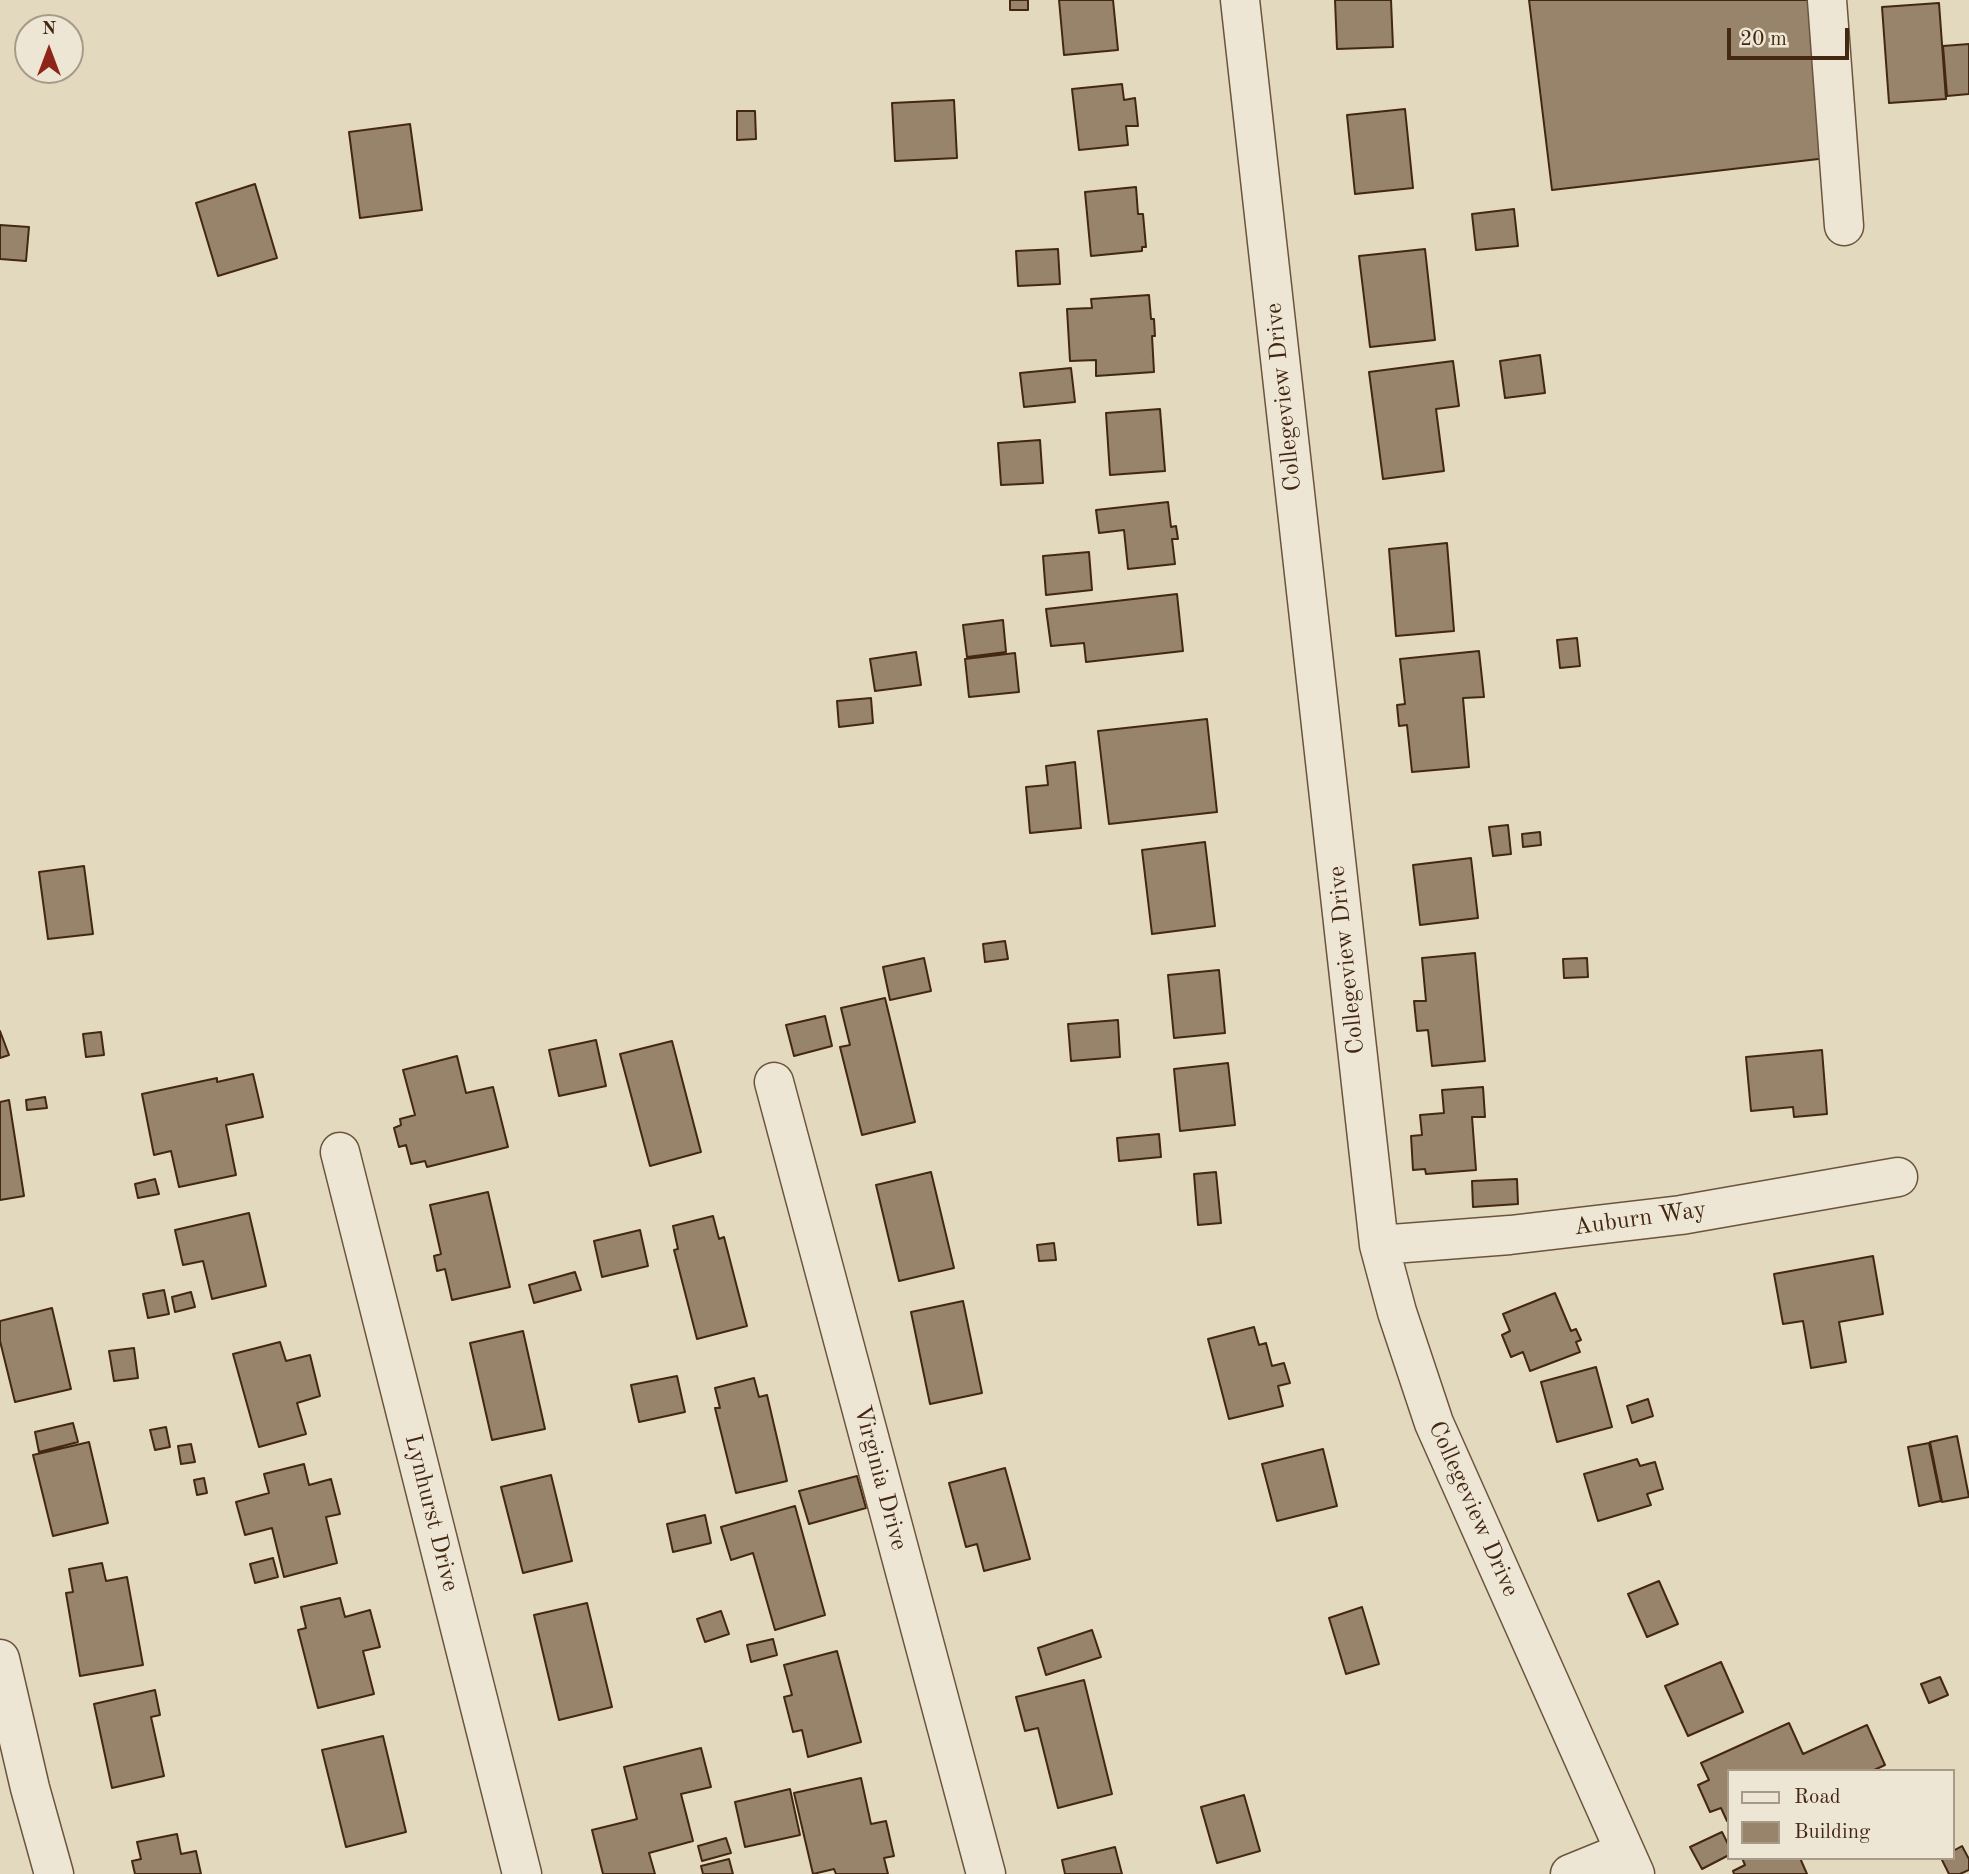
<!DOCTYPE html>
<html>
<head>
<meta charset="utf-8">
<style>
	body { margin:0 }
	#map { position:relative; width:1969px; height:1874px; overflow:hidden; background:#e3d9be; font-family:"Old Standard TT",serif }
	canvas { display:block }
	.legend { position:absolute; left:1727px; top:1769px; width:228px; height:91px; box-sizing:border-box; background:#ede6d5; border:2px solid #a99a87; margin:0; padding:9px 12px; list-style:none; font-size:21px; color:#442711 }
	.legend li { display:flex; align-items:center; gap:14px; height:35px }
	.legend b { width:35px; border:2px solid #a99a87 }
	.north { position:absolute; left:14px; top:14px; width:70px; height:70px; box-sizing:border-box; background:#ede6d5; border:2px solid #a99a87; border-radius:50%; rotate:0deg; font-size:19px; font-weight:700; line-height:28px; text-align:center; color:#442711 }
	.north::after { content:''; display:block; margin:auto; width:24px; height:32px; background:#8f2418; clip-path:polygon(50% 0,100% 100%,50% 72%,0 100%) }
	.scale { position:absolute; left:1727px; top:28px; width:122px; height:32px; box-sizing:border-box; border:4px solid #442711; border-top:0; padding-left:9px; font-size:21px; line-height:24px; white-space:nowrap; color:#442711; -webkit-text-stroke:5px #ede6d5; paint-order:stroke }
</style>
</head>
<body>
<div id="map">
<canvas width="1969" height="1874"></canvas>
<ul class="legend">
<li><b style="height:9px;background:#ede6d5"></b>Road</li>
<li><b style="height:19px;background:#97846b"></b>Building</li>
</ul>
<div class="north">N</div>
<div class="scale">20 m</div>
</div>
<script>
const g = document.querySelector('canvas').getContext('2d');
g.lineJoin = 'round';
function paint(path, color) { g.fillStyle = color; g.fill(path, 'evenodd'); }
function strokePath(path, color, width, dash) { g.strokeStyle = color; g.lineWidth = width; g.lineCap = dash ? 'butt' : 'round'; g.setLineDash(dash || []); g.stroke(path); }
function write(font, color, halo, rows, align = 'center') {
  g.font = font + ' "Old Standard TT",serif'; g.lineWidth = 5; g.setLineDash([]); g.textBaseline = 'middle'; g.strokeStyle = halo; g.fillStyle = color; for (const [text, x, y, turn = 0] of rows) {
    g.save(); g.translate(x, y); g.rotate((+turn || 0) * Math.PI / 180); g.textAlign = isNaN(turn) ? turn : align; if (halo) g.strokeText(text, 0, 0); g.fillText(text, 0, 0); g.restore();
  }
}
const building = new Path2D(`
	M 1010,0 L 1028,0 L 1028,10 L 1010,10 Z
	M 1059,0 L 1113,0 L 1118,50 L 1064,55 Z
	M 1335,0 L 1391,0 L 1393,47 L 1337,49 Z
	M 1529,0 L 1808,0 L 1827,158 L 1552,190 Z
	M 1939,3 L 1946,99 L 1889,103 L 1882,7 Z
	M 1969,44 L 1969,94 L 1947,96 L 1943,46 Z
	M 1122,84 L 1124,100 L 1135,98 L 1138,126 L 1126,126 L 1128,145 L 1079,150 L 1072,89 Z
	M 954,100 L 957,158 L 895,161 L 892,103 Z
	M 1405,109 L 1413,188 L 1355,194 L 1347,115 Z
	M 737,111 L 755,111 L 756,139 L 737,140 Z
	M 410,124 L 422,210 L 360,218 L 349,132 Z
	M 255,184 L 277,258 L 218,276 L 196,203 Z
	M 1136,187 L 1138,214 L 1143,214 L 1146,247 L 1142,247 L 1142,251 L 1091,256 L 1085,192 Z
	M 1514,209 L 1518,246 L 1476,250 L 1472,214 Z
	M 0,225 L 29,227 L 26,261 L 0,259 Z
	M 1058,249 L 1060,284 L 1018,286 L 1016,251 Z
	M 1425,249 L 1435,340 L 1370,347 L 1359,256 Z
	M 1149,295 L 1151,319 L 1154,319 L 1155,336 L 1152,336 L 1154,372 L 1096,376 L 1096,360 L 1070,361 L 1067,309 L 1092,308 L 1091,299 Z
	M 1540,355 L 1545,393 L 1505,398 L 1500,361 Z
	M 1453,361 L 1459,406 L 1436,409 L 1444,471 L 1383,479 L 1369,372 Z
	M 1071,368 L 1075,402 L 1024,407 L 1020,373 Z
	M 1160,409 L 1165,471 L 1110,475 L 1106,413 Z
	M 1040,440 L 1043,483 L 1001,485 L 998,443 Z
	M 1168,502 L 1171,527 L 1176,526 L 1178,539 L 1172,539 L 1175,564 L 1128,569 L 1124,530 L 1099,533 L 1096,510 Z
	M 1447,543 L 1454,631 L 1396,636 L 1389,549 Z
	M 1089,552 L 1092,590 L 1046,595 L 1043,556 Z
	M 1177,594 L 1183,651 L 1086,662 L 1084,643 L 1051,646 L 1046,609 Z
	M 1003,620 L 1006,652 L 967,657 L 963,625 Z
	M 1577,638 L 1580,666 L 1560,668 L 1557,640 Z
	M 1479,651 L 1484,697 L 1463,698 L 1469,767 L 1412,772 L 1407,725 L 1399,726 L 1397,705 L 1405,704 L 1400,659 Z
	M 916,652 L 921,685 L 875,691 L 870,659 Z
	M 1015,653 L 1019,692 L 969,697 L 965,659 Z
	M 871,698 L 873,723 L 839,727 L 837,701 Z
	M 1207,719 L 1217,812 L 1109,824 L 1098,731 Z
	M 1075,762 L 1081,828 L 1030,833 L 1026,787 L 1048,785 L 1046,766 Z
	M 1508,825 L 1511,854 L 1493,856 L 1489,827 Z
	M 1540,832 L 1541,845 L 1523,847 L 1522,834 Z
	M 1205,842 L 1215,926 L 1152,934 L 1142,850 Z
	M 1471,858 L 1478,918 L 1420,925 L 1413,865 Z
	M 84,866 L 93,934 L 48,939 L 39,872 Z
	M 1005,941 L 1008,959 L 985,962 L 983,944 Z
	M 1475,953 L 1485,1061 L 1432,1066 L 1428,1030 L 1417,1031 L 1414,1001 L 1426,1001 L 1422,958 Z
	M 924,958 L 931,991 L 890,1000 L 883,967 Z
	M 1587,958 L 1588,977 L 1564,978 L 1563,959 Z
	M 1219,970 L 1225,1033 L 1174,1038 L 1168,975 Z
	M 885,998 L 915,1122 L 862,1135 L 840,1047 L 850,1045 L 841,1008 Z
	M 825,1016 L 832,1046 L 794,1056 L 786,1025 Z
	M 1118,1020 L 1120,1057 L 1071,1061 L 1068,1024 Z
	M 0,1031 L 9,1055 L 0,1058 Z
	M 101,1032 L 104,1055 L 86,1057 L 83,1034 Z
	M 596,1040 L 606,1086 L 559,1096 L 549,1050 Z
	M 672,1041 L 701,1152 L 650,1166 L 620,1054 Z
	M 1822,1050 L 1827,1114 L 1794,1117 L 1793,1107 L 1751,1111 L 1746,1057 Z
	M 457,1056 L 466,1093 L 493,1087 L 508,1147 L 427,1167 L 425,1161 L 411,1164 L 406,1145 L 399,1147 L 394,1128 L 401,1125 L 400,1119 L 415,1115 L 403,1070 Z
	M 1228,1063 L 1235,1125 L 1180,1131 L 1174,1069 Z
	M 253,1074 L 263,1117 L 226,1125 L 236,1175 L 179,1187 L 171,1151 L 154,1155 L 142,1094 L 217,1078 L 217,1082 Z
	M 1483,1087 L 1485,1117 L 1472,1117 L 1476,1170 L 1426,1174 L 1425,1169 L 1413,1170 L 1411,1136 L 1422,1135 L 1420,1115 L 1444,1113 L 1442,1090 Z
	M 45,1097 L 47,1108 L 27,1110 L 26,1100 Z
	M 9,1100 L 24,1196 L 0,1200 L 0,1102 Z
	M 1159,1134 L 1161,1157 L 1119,1161 L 1117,1138 Z
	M 931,1172 L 954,1268 L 899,1281 L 876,1185 Z
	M 1216,1172 L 1221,1223 L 1198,1225 L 1194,1174 Z
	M 155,1179 L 159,1194 L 138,1198 L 135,1184 Z
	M 1517,1179 L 1518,1204 L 1473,1207 L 1472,1181 Z
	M 488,1192 L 510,1287 L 452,1300 L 445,1269 L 437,1271 L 434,1256 L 441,1254 L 430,1205 Z
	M 249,1213 L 266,1286 L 212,1299 L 203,1261 L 183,1265 L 175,1230 Z
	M 713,1216 L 719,1239 L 724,1237 L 747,1326 L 697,1339 L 674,1250 L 678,1249 L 673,1226 Z
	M 640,1230 L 648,1266 L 602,1277 L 594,1241 Z
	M 1054,1243 L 1056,1260 L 1039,1261 L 1037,1245 Z
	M 1873,1256 L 1883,1314 L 1839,1322 L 1846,1362 L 1811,1368 L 1803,1321 L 1783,1324 L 1774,1274 Z
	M 575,1272 L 581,1290 L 534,1303 L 529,1285 Z
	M 164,1290 L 169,1314 L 148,1318 L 143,1294 Z
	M 191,1292 L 195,1307 L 175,1312 L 172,1297 Z
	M 1555,1293 L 1571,1331 L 1576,1329 L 1581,1340 L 1576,1342 L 1580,1352 L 1530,1371 L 1523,1352 L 1511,1357 L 1502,1335 L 1510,1331 L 1503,1314 Z
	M 963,1301 L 982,1393 L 930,1404 L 911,1312 Z
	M 52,1308 L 71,1389 L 15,1402 L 0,1341 L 0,1321 Z
	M 1254,1327 L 1259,1345 L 1266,1343 L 1272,1366 L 1284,1363 L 1290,1383 L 1278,1386 L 1283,1406 L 1229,1419 L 1208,1339 Z
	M 523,1331 L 545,1429 L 492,1440 L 470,1343 Z
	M 280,1342 L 286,1361 L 310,1355 L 320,1396 L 297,1403 L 306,1434 L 259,1447 L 233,1354 Z
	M 134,1348 L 138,1378 L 114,1381 L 109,1351 Z
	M 1596,1367 L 1612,1427 L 1557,1442 L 1541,1382 Z
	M 677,1376 L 685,1412 L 639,1422 L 631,1385 Z
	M 754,1378 L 759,1397 L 767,1395 L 787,1481 L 736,1493 L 715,1408 L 720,1408 L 715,1388 Z
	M 1648,1399 L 1653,1416 L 1632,1423 L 1627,1406 Z
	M 73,1423 L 78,1442 L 39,1452 L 35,1432 Z
	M 166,1427 L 170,1447 L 155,1450 L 150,1430 Z
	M 1957,1436 L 1969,1497 L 1942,1502 L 1930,1442 Z
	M 89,1442 L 108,1523 L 53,1536 L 33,1455 Z
	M 1929,1443 L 1941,1501 L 1919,1506 L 1908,1447 Z
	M 191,1444 L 195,1462 L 181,1464 L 178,1446 Z
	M 1323,1449 L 1337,1506 L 1277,1521 L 1262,1464 Z
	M 1637,1459 L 1640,1466 L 1655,1462 L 1663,1489 L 1647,1494 L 1651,1505 L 1598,1521 L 1584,1474 Z
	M 304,1464 L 309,1485 L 331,1479 L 340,1514 L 326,1517 L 337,1563 L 284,1577 L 272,1528 L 245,1535 L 236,1502 L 269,1493 L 264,1474 Z
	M 1005,1468 L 1030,1559 L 984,1571 L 977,1544 L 966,1547 L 949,1483 Z
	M 551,1475 L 572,1561 L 523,1573 L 501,1487 Z
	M 857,1476 L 866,1508 L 809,1524 L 799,1491 Z
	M 204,1478 L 207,1493 L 197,1495 L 194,1480 Z
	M 795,1506 L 825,1615 L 775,1630 L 753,1553 L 731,1560 L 721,1527 Z
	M 705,1515 L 711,1543 L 673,1552 L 667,1524 Z
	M 273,1558 L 278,1577 L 255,1583 L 250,1564 Z
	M 102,1563 L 106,1581 L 127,1577 L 143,1665 L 80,1676 L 66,1593 L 73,1592 L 69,1569 Z
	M 1659,1581 L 1678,1624 L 1647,1637 L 1628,1594 Z
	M 340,1598 L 345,1617 L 370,1610 L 380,1647 L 363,1651 L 374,1694 L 318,1708 L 298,1630 L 306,1628 L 301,1607 Z
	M 587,1603 L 612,1707 L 559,1720 L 534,1615 Z
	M 1362,1607 L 1379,1664 L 1346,1674 L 1329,1618 Z
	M 721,1611 L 729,1634 L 705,1642 L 697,1619 Z
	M 1092,1630 L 1101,1657 L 1046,1675 L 1038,1648 Z
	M 773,1639 L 777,1655 L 751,1662 L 747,1645 Z
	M 837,1651 L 861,1742 L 808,1757 L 802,1730 L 793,1732 L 784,1697 L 792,1695 L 784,1665 Z
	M 1721,1662 L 1743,1712 L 1688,1736 L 1665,1686 Z
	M 1940,1677 L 1948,1695 L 1929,1703 L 1921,1684 Z
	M 1084,1680 L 1112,1794 L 1058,1808 L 1038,1728 L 1025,1731 L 1016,1697 Z
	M 155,1690 L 160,1715 L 151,1717 L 164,1776 L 112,1788 L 94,1704 Z
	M 1789,1723 L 1803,1754 L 1867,1725 L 1885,1765 L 1872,1771 L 1729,1771 L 1729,1820 L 1727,1821 L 1721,1808 L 1710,1812 L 1698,1785 L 1709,1780 L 1701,1763 Z
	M 383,1736 L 406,1832 L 346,1847 L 322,1750 Z
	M 701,1748 L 711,1787 L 681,1794 L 693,1841 L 649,1853 L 655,1874 L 603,1874 L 592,1830 L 637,1819 L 624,1767 Z
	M 861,1778 L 871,1824 L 886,1821 L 894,1856 L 884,1858 L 888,1874 L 836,1874 L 834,1869 L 813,1874 L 794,1793 Z
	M 790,1789 L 800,1835 L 745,1847 L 735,1802 Z
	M 1244,1795 L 1260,1851 L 1217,1863 L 1201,1807 Z
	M 1722,1832 L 1729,1846 L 1729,1855 L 1702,1869 L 1690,1847 Z
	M 177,1834 L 181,1854 L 196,1851 L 201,1874 L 135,1874 L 132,1861 L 141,1859 L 137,1842 Z
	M 726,1838 L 731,1853 L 702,1861 L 698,1846 Z
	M 1962,1846 L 1969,1859 L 1969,1870 L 1960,1874 L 1949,1874 L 1941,1858 L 1953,1858 L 1953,1851 Z
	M 1115,1847 L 1122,1874 L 1065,1874 L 1062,1860 Z
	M 1742,1858 L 1800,1858 L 1807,1874 L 1734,1874 L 1733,1871 L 1745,1865 Z
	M 729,1859 L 733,1874 L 703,1874 L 701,1866 Z`);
paint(building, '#97846b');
strokePath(building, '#442711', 2);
const minor = new Path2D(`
	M 1240,0 L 1379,1245 L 1397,1312 L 1434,1423 L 1635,1874
	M 1827,0 L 1844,226
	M 774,1082 L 986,1874
	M 340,1152 L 522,1874
	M 1379,1245 L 1510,1235 L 1681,1215 L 1898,1177
	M 0,1659 L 30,1788 L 54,1874
	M 1570,1874 L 1624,1852`);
strokePath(minor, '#6c543c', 41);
strokePath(minor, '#ede6d5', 38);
write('24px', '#442711', '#ede6d5', [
	["Collegeview Drive",1284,397,-96],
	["Collegeview Drive",1347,960,-96],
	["Auburn Way",1640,1219,-8],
	["Virginia Drive",880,1478,75],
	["Collegeview Drive",1473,1509,66],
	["Lynhurst Drive",431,1513,76]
]);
</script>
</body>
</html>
